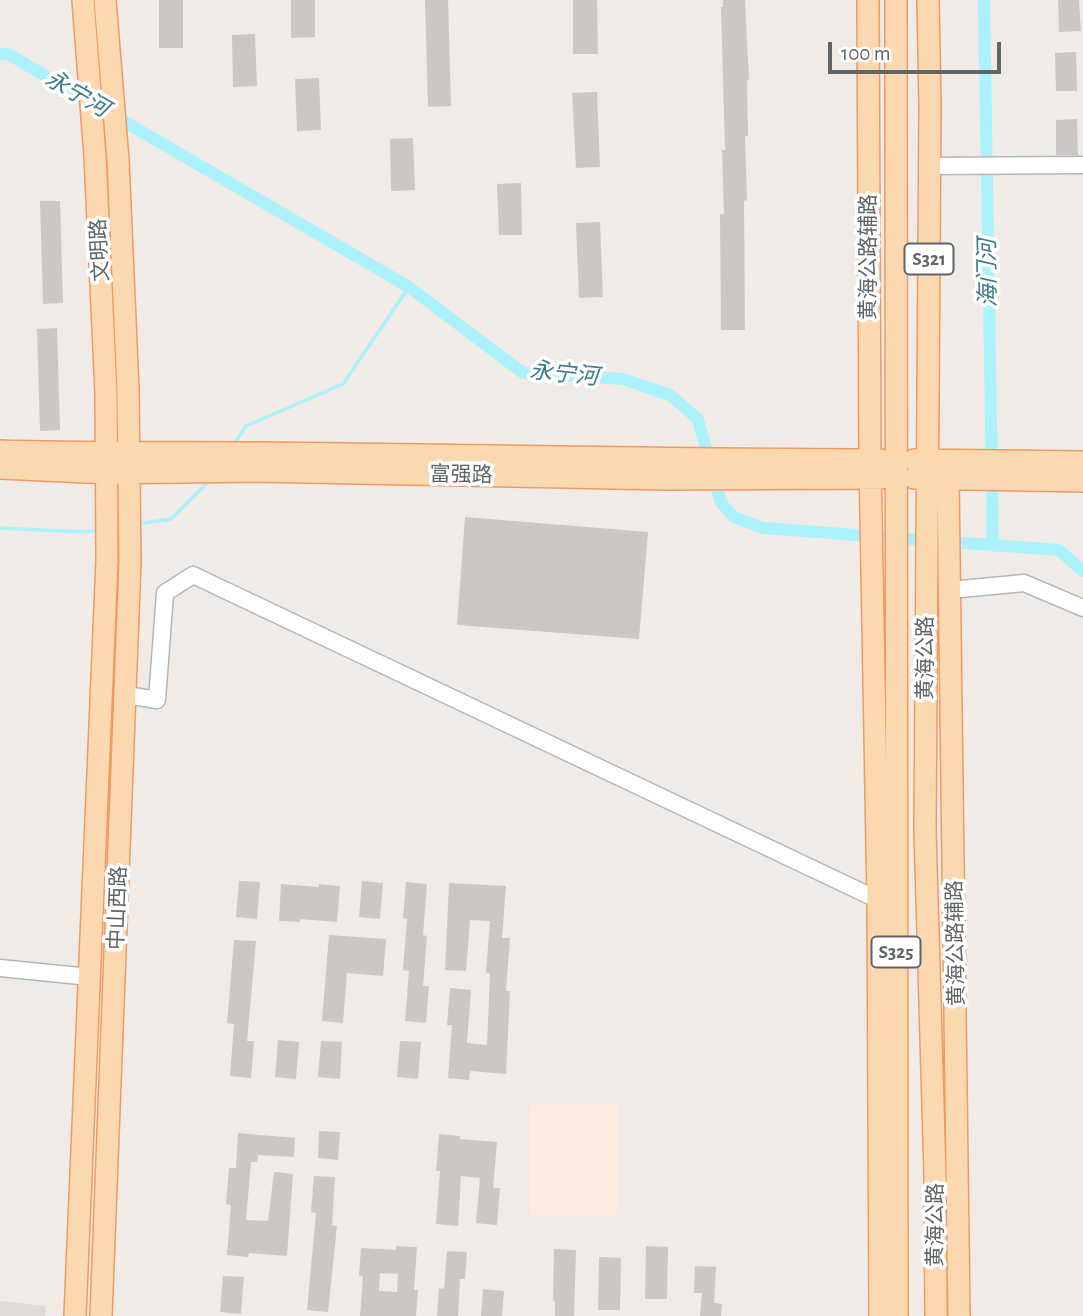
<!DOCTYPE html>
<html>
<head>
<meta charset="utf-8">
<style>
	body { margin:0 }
	#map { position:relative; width:1083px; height:1316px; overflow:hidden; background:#f0ebe7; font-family:"Alegreya Sans",sans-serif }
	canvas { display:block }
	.scale { position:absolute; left:828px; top:42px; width:173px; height:32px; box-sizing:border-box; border:4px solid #5f6567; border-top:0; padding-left:9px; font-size:21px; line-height:24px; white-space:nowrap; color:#5f6567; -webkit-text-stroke:5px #fff; paint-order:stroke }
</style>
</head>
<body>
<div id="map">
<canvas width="1083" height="1316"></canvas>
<div class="scale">100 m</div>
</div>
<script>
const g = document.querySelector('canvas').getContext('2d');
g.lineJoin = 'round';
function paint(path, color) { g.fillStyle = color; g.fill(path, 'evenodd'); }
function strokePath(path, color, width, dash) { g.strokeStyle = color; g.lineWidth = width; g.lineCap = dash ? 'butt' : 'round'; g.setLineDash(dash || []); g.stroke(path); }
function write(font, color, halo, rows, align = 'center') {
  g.font = font + ' "Alegreya Sans","Noto Sans SC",sans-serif'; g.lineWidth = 7; g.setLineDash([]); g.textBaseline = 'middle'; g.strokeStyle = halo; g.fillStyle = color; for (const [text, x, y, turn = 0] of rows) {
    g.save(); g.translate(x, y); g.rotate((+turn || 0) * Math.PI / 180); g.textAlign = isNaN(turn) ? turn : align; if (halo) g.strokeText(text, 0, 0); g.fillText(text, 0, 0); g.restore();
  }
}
paint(new Path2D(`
	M 617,1104 L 617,1215 L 530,1215 L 530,1105 Z`), '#fdede0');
paint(new Path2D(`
	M 0,1301 L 46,1306 L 45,1316 L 0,1316 Z`), '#e0dbd6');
strokePath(new Path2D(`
	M 233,446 L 246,426 L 343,384 L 409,287
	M 138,524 L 171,519 L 211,479
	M 0,528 L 83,532 L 99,530`), '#acf2fc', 3.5);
strokePath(new Path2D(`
	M 984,0 L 993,546
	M 0,54 L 8,54 L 94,104
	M 113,115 L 409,287 L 523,373 L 623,379 L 670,395 L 698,419 L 721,503 L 734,517 L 763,528 L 1059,550 L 1083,571`), '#acf2fc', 12);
paint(new Path2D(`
	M 159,0 L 183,0 L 183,48 L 159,48 Z
	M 291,0 L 315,0 L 315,37 L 291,38 Z
	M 425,0 L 448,0 L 451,106 L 428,107 Z
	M 573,0 L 597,0 L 598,54 L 573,54 Z
	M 723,0 L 745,0 L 749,80 L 747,80 L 748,136 L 745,136 L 747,200 L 744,201 L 745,330 L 721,330 L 720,214 L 724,214 L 722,150 L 725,150 L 721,7 L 723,7 Z
	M 1058,0 L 1079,0 L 1081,31 L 1059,32 Z
	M 255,34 L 257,86 L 233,87 L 232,35 Z
	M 1076,52 L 1077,91 L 1056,91 L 1055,53 Z
	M 319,78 L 321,130 L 297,131 L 295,79 Z
	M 597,92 L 600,167 L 576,168 L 572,93 Z
	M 1077,119 L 1078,155 L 1056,155 L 1056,120 Z
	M 413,138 L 415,190 L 391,191 L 390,139 Z
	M 521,183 L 522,235 L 499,235 L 497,184 Z
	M 40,201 L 60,201 L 63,303 L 43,304 Z
	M 600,222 L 603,297 L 579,298 L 576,223 Z
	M 57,328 L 60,430 L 40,431 L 37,329 Z
	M 465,517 L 648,532 L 639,639 L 457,625 Z
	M 239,881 L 260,882 L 257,919 L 236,917 Z
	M 362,881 L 383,883 L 380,919 L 359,917 Z
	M 406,882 L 427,884 L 423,935 L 427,936 L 423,986 L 429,986 L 426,1023 L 405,1021 L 409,971 L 403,970 L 407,919 L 403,918 Z
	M 449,883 L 506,886 L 502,938 L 510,938 L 506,991 L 510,991 L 506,1074 L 470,1071 L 469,1080 L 448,1078 L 452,1025 L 447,1025 L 450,988 L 471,990 L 467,1043 L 487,1045 L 490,974 L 486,973 L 490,921 L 470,920 L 466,971 L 445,970 Z
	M 281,884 L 319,887 L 319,884 L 340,886 L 337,922 L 300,919 L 300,922 L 279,921 Z
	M 329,935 L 386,939 L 383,976 L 347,973 L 343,1023 L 322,1021 Z
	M 234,940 L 256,941 L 247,1041 L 254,1041 L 251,1078 L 230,1076 L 234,1024 L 227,1023 Z
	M 278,1040 L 299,1042 L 296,1079 L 275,1077 Z
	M 321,1041 L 342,1042 L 340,1079 L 318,1077 Z
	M 400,1041 L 421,1042 L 418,1079 L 397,1077 Z
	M 319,1131 L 340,1132 L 338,1160 L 318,1158 Z
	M 238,1133 L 295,1138 L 294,1157 L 258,1155 L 257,1162 L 251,1162 L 246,1220 L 268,1221 L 274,1172 L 293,1174 L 287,1256 L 249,1253 L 248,1257 L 227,1255 L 231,1205 L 226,1204 L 229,1168 L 236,1168 Z
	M 439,1134 L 460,1136 L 460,1139 L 497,1142 L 493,1188 L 500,1188 L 497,1225 L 476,1223 L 480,1178 L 461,1176 L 458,1226 L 436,1224 L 440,1171 L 436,1171 Z
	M 314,1176 L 335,1177 L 332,1225 L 337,1226 L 328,1312 L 307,1310 L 316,1213 L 311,1212 Z
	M 396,1246 L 417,1247 L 414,1290 L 418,1290 L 416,1316 L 360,1316 L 363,1276 L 359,1276 L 361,1248 L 396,1250 ZM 380,1273 L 398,1274 L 397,1292 L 379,1291 Z
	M 646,1246 L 668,1247 L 667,1299 L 645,1299 Z
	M 554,1249 L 576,1250 L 574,1316 L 555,1316 L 555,1301 L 553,1301 Z
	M 447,1251 L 467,1252 L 465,1279 L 460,1279 L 458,1316 L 437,1316 L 439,1288 L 444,1289 Z
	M 599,1257 L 621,1258 L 620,1310 L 598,1310 Z
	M 695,1266 L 716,1267 L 714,1303 L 722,1304 L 721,1316 L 700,1316 L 702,1293 L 694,1293 Z
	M 223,1276 L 244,1277 L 241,1314 L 220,1312 Z
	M 483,1289 L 504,1291 L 502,1316 L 481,1316 Z`), '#ccc7c4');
const minor = new Path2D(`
	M 930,166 L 1083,165
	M 950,590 L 1024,583 L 1083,608
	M 126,695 L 157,700 L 165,593 L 193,575 L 887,904
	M 0,968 L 90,977`);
const major = new Path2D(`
	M 868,0 L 870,460 L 878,900 L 880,1316
	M 896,0 L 897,1316
	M 928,0 L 930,105 L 925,830 L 935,1175 L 936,1316
	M 0,451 C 87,454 173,452 260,453 C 467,455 674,460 881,460
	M 914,460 L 1083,462
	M 0,468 L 107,473 L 256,471 L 666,479 L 881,478
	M 940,471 L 948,480 L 959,1316
	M 914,478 L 1083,481
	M 75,1316 L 107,560 L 106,393 L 95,156 L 83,0
	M 101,1316 L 130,562 L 128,390 L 118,160 L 105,0`);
strokePath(minor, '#b2b7b9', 19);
strokePath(major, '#ec9b64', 24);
strokePath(minor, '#fff', 16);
strokePath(major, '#fcd8b1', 21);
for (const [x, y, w] of [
	[929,259,49],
	[896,952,49]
]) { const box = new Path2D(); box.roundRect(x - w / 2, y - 15.5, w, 31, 5); g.fillStyle = '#fff'; g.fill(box); strokePath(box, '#5f6567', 2); }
write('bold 19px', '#5f6567', null, [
	["S321",929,259],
	["S325",896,952]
]);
write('21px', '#5f6567', '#fff', [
	["文明路",100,250,-93],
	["黄海公路辅路",869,257,-90],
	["富强路",461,475,1],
	["黄海公路",926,658,-90],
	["中山西路",118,908,-88],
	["黄海公路辅路",956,943,-91],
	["黄海公路",936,1225,-90]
]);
write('italic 23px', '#3c7c8c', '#fff', [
	["永宁河",77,94,30],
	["海门河",988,273,-91],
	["永宁河",564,374,6]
]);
</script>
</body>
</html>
